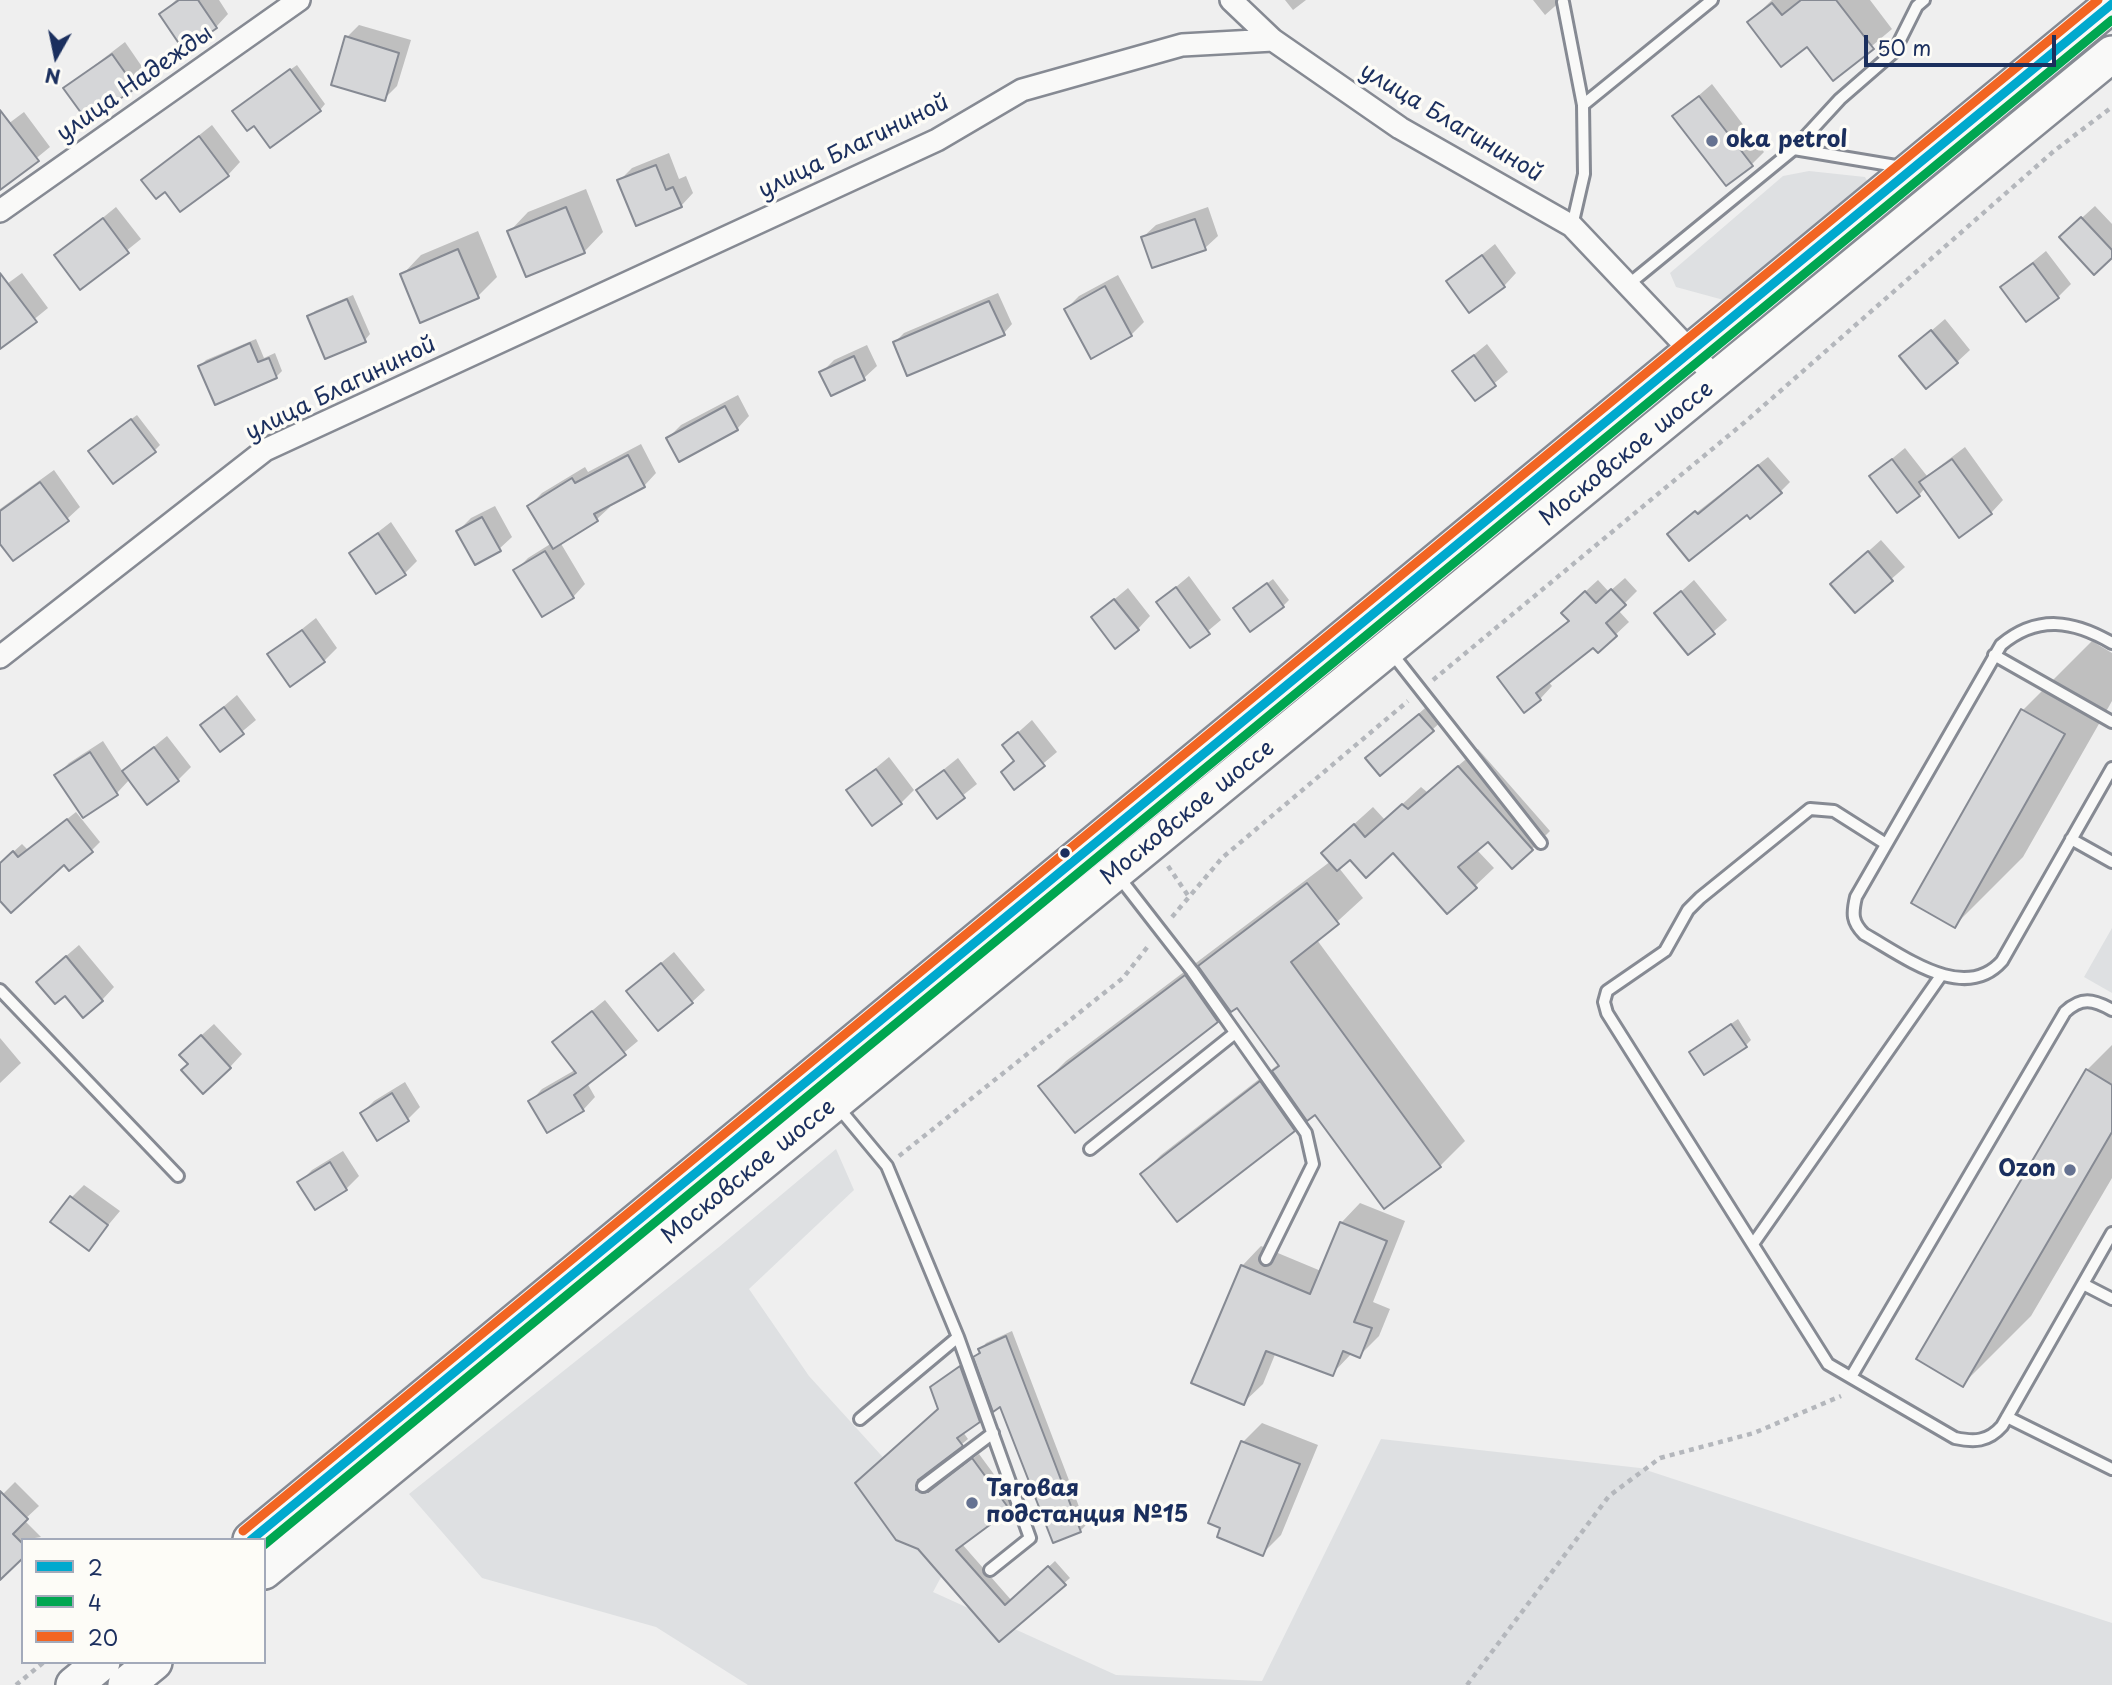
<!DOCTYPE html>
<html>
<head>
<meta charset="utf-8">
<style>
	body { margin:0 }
	#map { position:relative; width:2112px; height:1685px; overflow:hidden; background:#efefef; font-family:"Playpen Sans",sans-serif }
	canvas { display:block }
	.legend { position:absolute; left:21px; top:1538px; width:245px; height:126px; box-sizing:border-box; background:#fdfcf7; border:2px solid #a3aaba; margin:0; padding:9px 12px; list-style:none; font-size:21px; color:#1b2f5e }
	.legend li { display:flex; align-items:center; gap:14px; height:35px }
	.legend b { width:35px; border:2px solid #a3aaba }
	.north { position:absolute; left:21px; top:21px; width:70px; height:70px; -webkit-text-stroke:5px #fdfcf7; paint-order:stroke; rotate:189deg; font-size:19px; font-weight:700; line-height:28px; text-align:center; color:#1b2f5e }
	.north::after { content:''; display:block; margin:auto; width:24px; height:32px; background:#1b2f5e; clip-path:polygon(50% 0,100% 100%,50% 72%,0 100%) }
	.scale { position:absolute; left:1864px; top:35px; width:192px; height:32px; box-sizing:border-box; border:4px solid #1b2f5e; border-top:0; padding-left:9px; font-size:21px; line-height:24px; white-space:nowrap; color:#1b2f5e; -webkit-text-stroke:5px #fdfcf7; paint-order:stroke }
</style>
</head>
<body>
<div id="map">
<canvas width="2112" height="1685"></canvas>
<ul class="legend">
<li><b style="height:9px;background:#00a9ce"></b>2</li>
<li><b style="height:9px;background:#00a651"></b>4</li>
<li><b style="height:9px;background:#f26522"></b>20</li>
</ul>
<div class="north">N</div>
<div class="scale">50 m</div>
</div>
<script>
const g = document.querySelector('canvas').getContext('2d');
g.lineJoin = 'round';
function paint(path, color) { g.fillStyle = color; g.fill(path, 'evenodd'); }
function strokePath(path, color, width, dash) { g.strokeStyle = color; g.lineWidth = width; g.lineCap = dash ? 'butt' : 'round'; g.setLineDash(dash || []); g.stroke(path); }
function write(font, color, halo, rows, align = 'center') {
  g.font = font + ' "Playpen Sans",sans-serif'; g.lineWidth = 7; g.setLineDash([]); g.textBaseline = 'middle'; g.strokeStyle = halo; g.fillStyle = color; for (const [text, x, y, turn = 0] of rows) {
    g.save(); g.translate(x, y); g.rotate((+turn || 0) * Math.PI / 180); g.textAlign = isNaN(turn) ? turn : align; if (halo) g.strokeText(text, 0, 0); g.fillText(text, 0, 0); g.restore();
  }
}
paint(new Path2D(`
	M 1809,171 L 1865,177 L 1871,188 L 1731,302 L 1676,287 L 1670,273 L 1783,176 Z
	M 2112,928 L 2112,993 L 2084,977 Z
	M 836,1149 L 854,1190 L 749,1289 L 809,1376 L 960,1542 L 933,1592 L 1116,1675 L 1262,1681 L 1381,1439 L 1640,1468 L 2112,1623 L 2112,1685 L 748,1685 L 656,1627 L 482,1578 L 409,1494 L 719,1247 Z`), '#dee0e2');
paint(new Path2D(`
	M 176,0 L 219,0 L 228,14 L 216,27 L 161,14 Z
	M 1285,0 L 1306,0 L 1293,10 Z
	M 1533,0 L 1562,0 L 1545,15 Z
	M 1772,0 L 1870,0 L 1892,29 L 1834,78 L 1807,44 L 1749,22 Z
	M 359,25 L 411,40 L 397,86 L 384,99 L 347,37 Z
	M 125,42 L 147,74 L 134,86 L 65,88 Z
	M 297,65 L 325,104 L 320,110 L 255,124 L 240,105 Z
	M 1712,84 L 1764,152 L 1751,165 L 1675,116 Z
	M 24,112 L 50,147 L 0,188 L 0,130 Z
	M 212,125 L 240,162 L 228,175 L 165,190 L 143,180 Z
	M 669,153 L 679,179 L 686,176 L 693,193 L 681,206 L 619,181 L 632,168 Z
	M 586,189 L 603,232 L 584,252 L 509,232 L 528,212 Z
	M 2095,206 L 2112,224 L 2112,256 L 2074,225 Z
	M 116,207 L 141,239 L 80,288 L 56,256 Z
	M 1208,207 L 1218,236 L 1205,248 L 1143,237 L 1156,225 Z
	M 478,231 L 497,277 L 478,296 L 402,275 L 421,255 Z
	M 1495,244 L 1516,273 L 1504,286 L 1448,282 Z
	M 2046,251 L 2071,284 L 2058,297 L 2002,287 Z
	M 22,273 L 48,308 L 0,347 L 0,289 Z
	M 1118,275 L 1144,322 L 1131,335 L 1066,309 L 1079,296 Z
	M 998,293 L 1012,324 L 1004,333 L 895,342 L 904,333 Z
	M 353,295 L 370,334 L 365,340 L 309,317 L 315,311 Z
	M 1945,319 L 1970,350 L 1957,362 L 1902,356 Z
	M 256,339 L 264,358 L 275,353 L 282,371 L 276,377 L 200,366 L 206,360 Z
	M 1487,344 L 1508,372 L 1475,399 L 1454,371 Z
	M 867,345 L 877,366 L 864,378 L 821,373 L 834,360 Z
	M 738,395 L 749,416 L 737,429 L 668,438 L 681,425 Z
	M 137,415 L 160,445 L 154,451 L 96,445 Z
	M 641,444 L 656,473 L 644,486 L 608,504 L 610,507 L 597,519 L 560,542 L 585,584 L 573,597 L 516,570 L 528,558 L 552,543 L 529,506 L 542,493 L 585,467 L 588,472 Z
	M 1965,447 L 2003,500 L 1991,513 L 1925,488 L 1919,495 L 1871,476 L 1905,448 L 1927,476 Z
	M 1768,457 L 1790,482 L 1780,492 L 1747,512 L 1669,534 Z
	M 54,470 L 80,507 L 67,519 L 0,541 L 0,509 Z
	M 495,506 L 512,537 L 499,549 L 458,531 L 471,518 Z
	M 391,522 L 417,561 L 405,573 L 351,553 Z
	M 1881,540 L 1905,567 L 1855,611 L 1832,584 Z
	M 1189,576 L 1221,620 L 1191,645 L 1158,602 Z
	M 1625,578 L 1637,591 L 1618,610 L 1629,622 L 1598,651 L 1593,645 L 1548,681 L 1552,686 L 1540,699 L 1499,677 L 1570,620 L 1576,600 L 1598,580 L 1609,592 Z
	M 1273,579 L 1289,600 L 1283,606 L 1241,603 Z
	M 1694,580 L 1727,620 L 1688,653 L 1656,614 Z
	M 1128,588 L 1150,616 L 1138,629 L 1093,617 Z
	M 316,618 L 337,648 L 324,661 L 269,655 Z
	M 2092,641 L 2112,653 L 2112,701 L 2023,857 L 1954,926 L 1913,902 L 2023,710 Z
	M 237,695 L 256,720 L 221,749 L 202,725 Z
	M 1432,702 L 1445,718 L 1432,730 L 1368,758 Z
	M 1032,720 L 1057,752 L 1015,787 L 1003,772 L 1015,760 L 1004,745 Z
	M 167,736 L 191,767 L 178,780 L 130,779 L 117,793 L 57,775 L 69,763 L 103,741 L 123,772 Z
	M 1478,749 L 1550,831 L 1532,849 L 1488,839 L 1476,849 L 1494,868 L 1475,886 L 1393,851 L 1350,857 L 1339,868 L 1363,898 L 1317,940 L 1465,1141 L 1440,1166 L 1385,1206 L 1316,1112 L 1294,1130 L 1142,1174 L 1161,1155 L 1280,1063 L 1237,1005 L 1075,1131 L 1041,1086 L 1066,1061 L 1331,861 L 1342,835 L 1373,807 L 1385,820 L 1421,787 L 1427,792 Z
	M 889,757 L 914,790 L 901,803 L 848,791 Z
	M 958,758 L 977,784 L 937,816 L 918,790 Z
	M 76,812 L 100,842 L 92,850 L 0,898 L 0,864 L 22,844 L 28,850 Z
	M 79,945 L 114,987 L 102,1000 L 65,994 L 51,969 Z
	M 674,952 L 705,990 L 692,1002 L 628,991 Z
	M 605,1000 L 638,1041 L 587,1083 L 595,1097 L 583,1110 L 530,1102 L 542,1089 L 575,1070 L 554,1042 Z
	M 1738,1019 L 1751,1040 L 1746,1045 L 1697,1047 Z
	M 214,1024 L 242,1054 L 230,1067 L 190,1064 L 194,1042 Z
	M 0,1038 L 21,1063 L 0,1083 Z
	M 2112,1045 L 2112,1178 L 2031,1316 L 1962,1385 L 2087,1070 Z
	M 405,1082 L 420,1107 L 408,1119 L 362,1113 L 374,1101 Z
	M 343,1151 L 359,1176 L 346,1189 L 300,1182 L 312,1170 Z
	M 84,1185 L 120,1211 L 89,1248 L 71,1198 Z
	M 1360,1203 L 1405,1221 L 1373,1302 L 1390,1309 L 1379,1336 L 1359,1356 L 1352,1353 L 1332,1374 L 1276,1352 L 1263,1384 L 1243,1403 L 1242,1266 L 1261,1246 L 1321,1271 L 1341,1223 Z
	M 1012,1331 L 1086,1525 L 1080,1531 L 975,1357 L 986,1343 Z
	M 966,1362 L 985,1414 L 963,1432 L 968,1439 L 962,1444 L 923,1474 L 921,1485 L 935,1487 L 979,1454 L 1015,1503 L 962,1544 L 1012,1601 L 1055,1561 L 1070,1578 L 999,1640 L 919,1548 L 897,1539 L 939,1409 L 938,1382 Z
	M 1262,1423 L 1318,1445 L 1281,1535 L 1262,1554 L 1243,1442 Z
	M 15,1482 L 39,1506 L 24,1520 L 41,1537 L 23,1540 L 23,1555 L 0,1571 L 0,1497 Z`), '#0003');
const building = new Path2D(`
	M 179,0 L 198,0 L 217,28 L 184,51 L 159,14 Z
	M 1801,0 L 1836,0 L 1874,49 L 1833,81 L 1807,47 L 1781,67 L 1747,22 L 1772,3 L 1782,15 Z
	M 345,36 L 399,53 L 385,101 L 331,85 Z
	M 112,54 L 136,88 L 87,121 L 63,88 Z
	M 290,69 L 321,111 L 270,148 L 254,126 L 247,131 L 232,111 Z
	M 1699,96 L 1753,166 L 1726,186 L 1672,116 Z
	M 0,110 L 39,161 L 0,190 Z
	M 199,136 L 229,176 L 180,212 L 165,192 L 156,199 L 141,180 Z
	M 656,165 L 666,190 L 673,187 L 682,207 L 636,226 L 617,180 Z
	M 566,207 L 585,253 L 526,277 L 507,231 Z
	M 2081,217 L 2112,250 L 2112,258 L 2094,275 L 2059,237 Z
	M 103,218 L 129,253 L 80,290 L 54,255 Z
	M 1195,219 L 1206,250 L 1152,268 L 1141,237 Z
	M 458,249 L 479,298 L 420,323 L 400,274 Z
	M 1482,255 L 1505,287 L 1469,313 L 1446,281 Z
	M 2033,263 L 2059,298 L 2026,322 L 2000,287 Z
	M 0,273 L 37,322 L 0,349 Z
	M 1105,286 L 1132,336 L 1091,359 L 1064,309 Z
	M 347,299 L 366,342 L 325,359 L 307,316 Z
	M 989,301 L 1005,335 L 907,376 L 893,342 Z
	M 1931,330 L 1958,363 L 1926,389 L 1899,356 Z
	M 250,343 L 258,362 L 269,358 L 277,378 L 215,405 L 198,366 Z
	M 1474,355 L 1496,386 L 1475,401 L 1452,371 Z
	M 854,356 L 865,380 L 831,396 L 819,372 Z
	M 725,406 L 738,430 L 679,462 L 666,438 Z
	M 131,419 L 156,452 L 113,484 L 88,451 Z
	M 628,455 L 645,487 L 594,514 L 598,521 L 553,549 L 527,506 L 572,478 L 575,483 Z
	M 1892,459 L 1920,496 L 1897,513 L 1869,476 Z
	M 1952,459 L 1992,514 L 1959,538 L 1919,482 Z
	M 1758,465 L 1782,493 L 1750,519 L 1747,515 L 1689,561 L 1667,534 L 1695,511 L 1698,514 Z
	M 40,482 L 69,521 L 13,561 L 0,544 L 0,511 Z
	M 482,517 L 501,551 L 475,565 L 456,531 Z
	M 378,533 L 406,575 L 376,594 L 349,553 Z
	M 545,551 L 574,598 L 542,617 L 513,570 Z
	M 1868,551 L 1893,581 L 1855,613 L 1830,584 Z
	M 1267,583 L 1284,607 L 1250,632 L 1233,608 Z
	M 1176,587 L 1210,634 L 1190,648 L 1156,602 Z
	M 1611,589 L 1626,605 L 1606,623 L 1617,636 L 1598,653 L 1593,648 L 1536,693 L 1541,700 L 1524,713 L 1497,677 L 1569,621 L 1561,613 L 1585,591 L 1596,603 Z
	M 1681,591 L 1715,634 L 1688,655 L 1654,613 Z
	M 1114,599 L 1139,630 L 1115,649 L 1091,617 Z
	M 302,630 L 325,662 L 290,687 L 267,654 Z
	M 224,707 L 244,734 L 220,752 L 200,725 Z
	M 2021,709 L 2065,734 L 1955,928 L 1911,903 Z
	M 1419,714 L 1434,731 L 1380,776 L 1365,758 Z
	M 1018,732 L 1045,766 L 1014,790 L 1001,772 L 1014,761 L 1002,745 Z
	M 154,747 L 179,781 L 147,805 L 122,771 Z
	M 90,752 L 118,795 L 83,818 L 54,775 Z
	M 1458,766 L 1533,850 L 1512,869 L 1488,842 L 1458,867 L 1477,888 L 1447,914 L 1393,853 L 1366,878 L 1350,860 L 1337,871 L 1321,853 L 1354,824 L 1365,837 L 1402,804 L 1408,809 Z
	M 876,769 L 902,804 L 872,826 L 846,790 Z
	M 944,770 L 965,798 L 937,819 L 916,790 Z
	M 67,819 L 93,852 L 69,871 L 64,865 L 11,913 L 0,901 L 0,863 L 13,851 L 18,857 Z
	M 1307,883 L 1339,924 L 1291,962 L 1441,1167 L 1384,1209 L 1315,1115 L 1307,1121 L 1272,1071 L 1279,1066 L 1237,1008 L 1231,1012 L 1198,966 Z
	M 66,956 L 103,1001 L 83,1018 L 65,996 L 55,1004 L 36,982 Z
	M 661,963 L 693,1003 L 658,1031 L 626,991 Z
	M 1185,975 L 1218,1022 L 1075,1133 L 1038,1086 Z
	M 592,1011 L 626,1055 L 574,1095 L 584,1111 L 547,1133 L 528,1101 L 576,1073 L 552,1042 Z
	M 1731,1024 L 1747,1047 L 1704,1075 L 1689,1052 Z
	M 201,1035 L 231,1068 L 203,1094 L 181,1070 L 188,1064 L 179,1055 Z
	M 2086,1069 L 2112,1085 L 2112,1132 L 1963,1387 L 1916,1359 Z
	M 1260,1081 L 1295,1131 L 1177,1222 L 1140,1174 Z
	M 392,1093 L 409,1121 L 377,1141 L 360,1113 Z
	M 330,1162 L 347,1190 L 315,1210 L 297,1182 Z
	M 70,1196 L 108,1225 L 89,1251 L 50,1222 Z
	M 1340,1222 L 1387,1241 L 1354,1322 L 1372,1328 L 1360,1358 L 1343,1351 L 1333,1376 L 1266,1351 L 1244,1405 L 1191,1383 L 1241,1265 L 1310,1294 Z
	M 1006,1336 L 1081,1532 L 1053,1543 L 1000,1407 L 993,1412 L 973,1357 L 980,1353 L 978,1349 Z
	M 960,1366 L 980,1422 L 957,1438 L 963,1446 L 918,1480 L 916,1490 L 928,1492 L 972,1458 L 1010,1510 L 956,1550 L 1005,1605 L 1048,1566 L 1066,1585 L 999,1642 L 918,1549 L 896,1540 L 855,1483 L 938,1409 L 930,1387 Z
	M 1241,1441 L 1300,1464 L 1263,1556 L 1217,1537 L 1220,1528 L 1208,1523 Z
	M 0,1491 L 28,1519 L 13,1534 L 23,1544 L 23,1558 L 0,1580 Z`);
paint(building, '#d5d6d8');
strokePath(building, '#868a93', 2);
const lane = new Path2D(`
	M 1563,2 L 1583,105 L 1584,174 L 1572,226
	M 1583,105 L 1712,0
	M 1794,149 L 1902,167
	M 1629,284 L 1794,149 L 1840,99 L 1894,52 L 1917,6 L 1924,0
	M 2112,643 C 2074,621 2038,614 2001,645 L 1856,897 C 1852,914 1852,922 1864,934 C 1902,955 1964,1004 2002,961 L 2112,768
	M 1390,651 L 1541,843
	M 1994,655 L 2112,722
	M 2071,839 L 2112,862
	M 1886,844 L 1834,811 L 1810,809 L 1700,898 L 1688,910 L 1665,951 L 1607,991 L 1604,1002 L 1607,1013 L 1828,1364 L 1955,1438 C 1974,1442 1988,1442 2002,1426 L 2112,1233
	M 1119,877 L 1192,971 L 1306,1133 L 1313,1164 L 1266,1259
	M 0,990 L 178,1176
	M 838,1107 L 887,1166 L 958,1337 L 1030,1538 L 990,1570
	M 1090,1149 L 1235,1033
	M 1753,1244 L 1940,977
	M 2083,1284 L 2112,1299
	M 1851,1377 L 2065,1012 C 2081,997 2093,999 2112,1010
	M 2007,1417 L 2112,1469
	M 860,1419 L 958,1337
	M 923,1486 L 993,1433`);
const street = new Path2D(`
	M 1231,0 L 1273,40 L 1400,128 L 1572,226 L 1718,380
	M 0,211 L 299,0
	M 0,657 L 265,450 L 937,140 L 1022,90 L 1182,45 L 1273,40`);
const primary = new Path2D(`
	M 251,1540 L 2112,4
	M 264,1571 L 2112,54
	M 74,1685 L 102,1662
	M 126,1685 L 154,1662`);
strokePath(lane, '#868a93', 16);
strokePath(street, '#868a93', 26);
strokePath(primary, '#868a93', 40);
strokePath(new Path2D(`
	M 1433,680 L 1745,422 L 2054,151 L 2112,107
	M 1168,866 L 1189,897
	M 1172,917 L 1222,858 L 1408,701
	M 899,1156 L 1123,978 L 1149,945
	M 16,1685 L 44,1662
	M 1467,1685 L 1609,1496 L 1660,1458 L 1754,1433 L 1841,1396`), '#b4b7bc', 4.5, [5, 5]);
strokePath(lane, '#f9f9f8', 10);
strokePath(street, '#f9f9f8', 21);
strokePath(primary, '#f9f9f8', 35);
strokePath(new Path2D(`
	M 251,1540 L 2112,4`), '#00a9ce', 9);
strokePath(new Path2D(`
	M 264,1545 L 2112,20`), '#00a651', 9);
strokePath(new Path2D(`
	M 243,1531 L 2098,0`), '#f26522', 9);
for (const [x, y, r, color] of [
	[1712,141,7,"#657291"],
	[1065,853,6,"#1b2f5e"],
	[2070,1170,7,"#657291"],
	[972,1503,7,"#657291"]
]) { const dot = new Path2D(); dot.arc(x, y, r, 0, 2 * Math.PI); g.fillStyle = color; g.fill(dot); strokePath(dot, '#fdfcf7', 2.5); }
write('23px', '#1b2f5e', '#fdfcf7', [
	["улица Надежды",135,84,-35],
	["улица Благининой",1451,123,31],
	["улица Благининой",854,147,-26],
	["улица Благининой",341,389,-26],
	["Московское шоссе",1627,454,-39],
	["Московское шоссе",1188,813,-39],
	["Московское шоссе",749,1172,-39]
]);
write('bold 23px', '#1b2f5e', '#fdfcf7', [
	["oka petrol",1726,141],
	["Ozon",2056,1170,"right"],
	["Тяговая",986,1490],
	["подстанция №15",986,1516]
], 'left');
</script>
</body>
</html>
